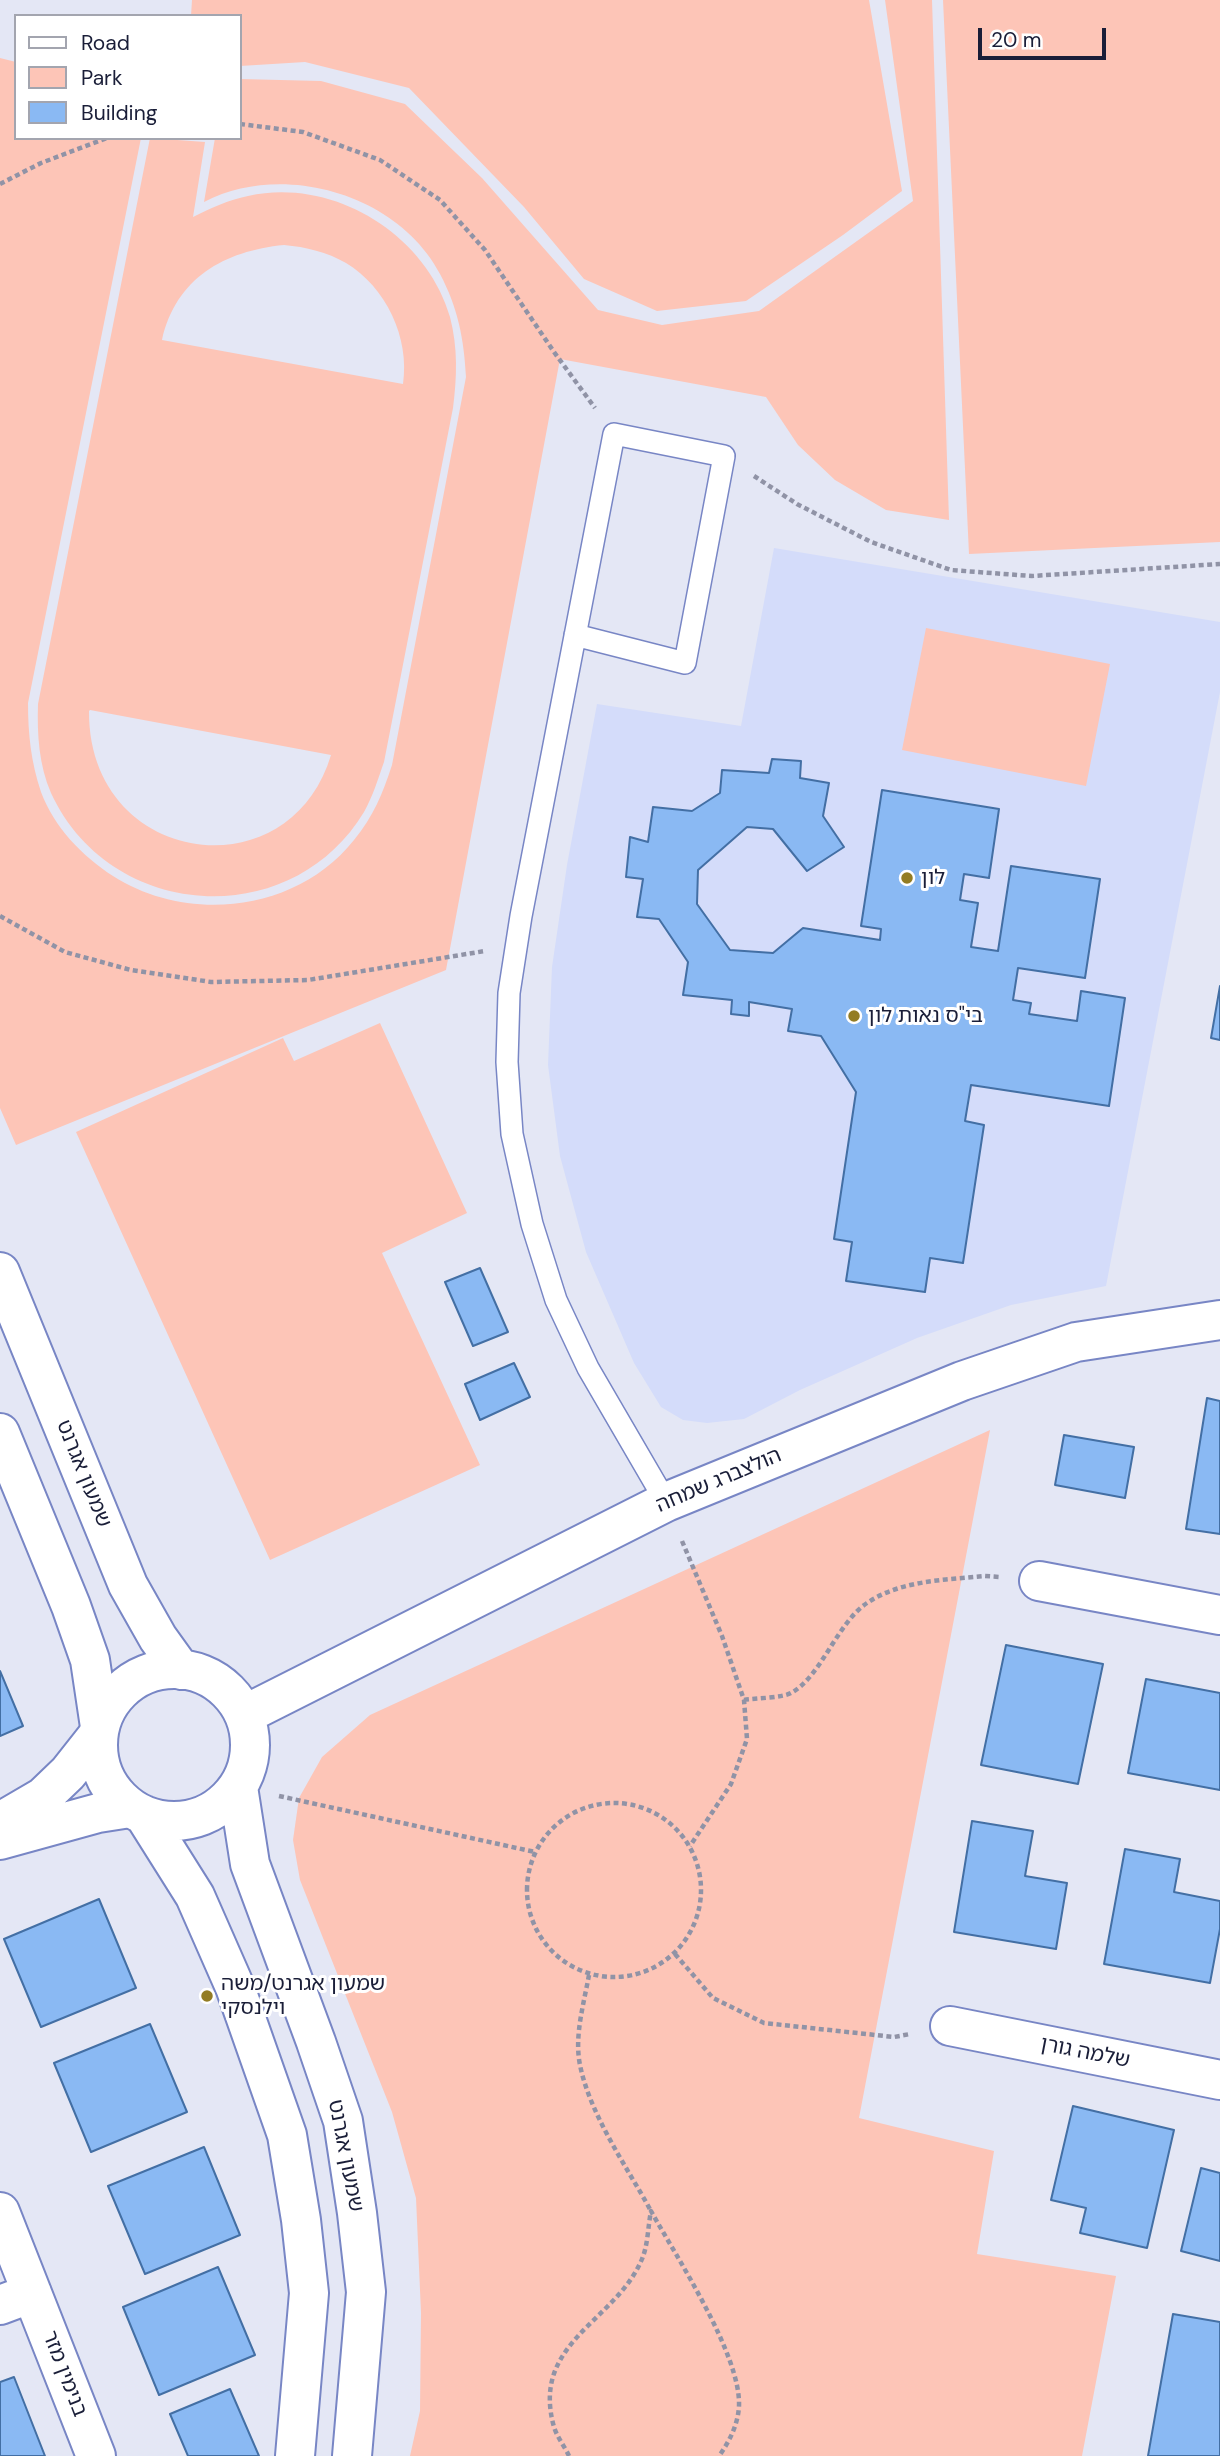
<!DOCTYPE html>
<html>
<head>
<meta charset="utf-8">
<style>
	body { margin:0 }
	#map { position:relative; width:1220px; height:2456px; overflow:hidden; background:#e4e7f5; font-family:"DM Sans",sans-serif }
	canvas { display:block }
	.legend { position:absolute; left:14px; top:14px; width:228px; height:126px; box-sizing:border-box; background:#fff; border:2px solid #a3a5af; margin:0; padding:9px 12px; list-style:none; font-size:21px; color:#1a1e38 }
	.legend li { display:flex; align-items:center; gap:14px; height:35px }
	.legend b { width:35px; border:2px solid #a3a5af }
	.scale { position:absolute; left:978px; top:28px; width:128px; height:32px; box-sizing:border-box; border:4px solid #1a1e38; border-top:0; padding-left:9px; font-size:21px; line-height:24px; white-space:nowrap; color:#1a1e38; -webkit-text-stroke:5px #fff; paint-order:stroke }
</style>
</head>
<body>
<div id="map">
<canvas width="1220" height="2456"></canvas>
<ul class="legend">
<li><b style="height:9px;background:#fff"></b>Road</li>
<li><b style="height:19px;background:#fdc5b7"></b>Park</li>
<li><b style="height:19px;background:#8ab9f3"></b>Building</li>
</ul>
<div class="scale">20 m</div>
</div>
<script>
const g = document.querySelector('canvas').getContext('2d');
g.lineJoin = 'round';
function paint(path, color) { g.fillStyle = color; g.fill(path, 'evenodd'); }
function strokePath(path, color, width, dash) { g.strokeStyle = color; g.lineWidth = width; g.lineCap = dash ? 'butt' : 'round'; g.setLineDash(dash || []); g.stroke(path); }
function write(font, color, halo, rows, align = 'center') {
  g.font = font + ' "DM Sans","Noto Sans Hebrew",sans-serif'; g.lineWidth = 6; g.setLineDash([]); g.textBaseline = 'middle'; g.strokeStyle = halo; g.fillStyle = color; for (const [text, x, y, turn = 0] of rows) {
    g.save(); g.translate(x, y); g.rotate((+turn || 0) * Math.PI / 180); g.textAlign = isNaN(turn) ? turn : align; if (halo) g.strokeText(text, 0, 0); g.fillText(text, 0, 0); g.restore();
  }
}
paint(new Path2D(`
	M 774,548 L 1220,622 L 1220,692 L 1106,1286 L 1011,1305 L 917,1338 L 800,1390 L 744,1419 L 707,1423 L 683,1420 L 661,1407 L 634,1363 L 586,1252 L 560,1156 L 548,1065 L 552,967 L 567,865 L 597,704 L 741,726 Z`), '#d4dcfa');
paint(new Path2D(`
	M 192,0 L 869,0 L 902,191 L 843,235 L 746,301 L 657,311 L 584,279 L 524,207 L 409,88 L 305,62 L 240,66 L 240,16 L 191,16 Z
	M 885,0 L 932,0 L 949,520 L 886,510 L 835,480 L 798,445 L 766,397 L 560,359 L 446,970 L 16,1145 L 0,1108 L 0,58 L 16,62 L 16,138 L 141,138 L 28,703 C 28,734 31,762 41,792 C 54,827 82,856 113,876 C 188,924 297,912 354,840 C 373,817 383,793 392,765 L 466,377 C 464,339 458,308 440,274 C 398,194 283,161 204,202 L 215,138 L 240,138 L 240,79 L 321,81 L 405,104 L 482,178 L 598,310 L 662,325 L 759,311 L 913,201 Z
	M 943,0 L 1220,0 L 1220,542 L 969,554 Z
	M 150,138 L 205,142 L 193,217 C 211,208 228,200 248,196 C 333,177 426,234 450,317 C 458,348 457,377 453,408 L 384,762 C 378,779 373,796 364,812 C 291,933 110,921 51,793 C 39,765 37,735 38,704 ZM 284,245 C 306,247 327,252 346,263 C 386,287 410,338 403,384 L 162,340 C 176,278 224,251 284,245 ZM 89,711 L 90,710 L 331,755 C 289,895 88,866 89,711 Z
	M 926,628 L 1110,664 L 1086,786 L 902,750 Z
	M 380,1023 L 467,1213 L 382,1253 L 480,1465 L 270,1560 L 76,1132 L 283,1038 L 294,1061 Z
	M 990,1430 L 859,2118 L 994,2151 L 977,2254 L 1116,2276 L 1082,2456 L 410,2456 L 420,2411 L 421,2313 L 416,2198 L 392,2112 L 300,1880 L 293,1840 L 299,1798 L 322,1757 L 370,1715 Z`), '#fdc5b7');
const building = new Path2D(`
	M 772,759 L 801,761 L 800,778 L 829,783 L 823,816 L 844,847 L 807,871 L 773,829 L 747,827 L 698,870 L 697,904 L 730,950 L 773,953 L 803,928 L 880,940 L 881,929 L 861,926 L 882,790 L 999,809 L 989,878 L 964,874 L 960,900 L 978,903 L 971,947 L 998,951 L 1011,866 L 1100,879 L 1085,978 L 1018,968 L 1013,1000 L 1031,1003 L 1029,1014 L 1077,1021 L 1081,991 L 1125,998 L 1109,1106 L 971,1085 L 965,1121 L 984,1125 L 963,1263 L 930,1258 L 925,1292 L 846,1281 L 852,1242 L 834,1239 L 856,1092 L 821,1036 L 788,1031 L 792,1009 L 749,1002 L 749,1016 L 731,1014 L 732,1000 L 683,995 L 688,962 L 659,919 L 637,917 L 643,879 L 626,877 L 630,837 L 648,842 L 653,807 L 692,811 L 720,793 L 722,770 L 769,773 Z
	M 1220,986 L 1220,1040 L 1211,1038 Z
	M 480,1268 L 508,1332 L 473,1346 L 445,1282 Z
	M 514,1363 L 530,1397 L 480,1420 L 465,1384 Z
	M 1207,1398 L 1220,1401 L 1220,1534 L 1186,1529 Z
	M 1064,1435 L 1134,1447 L 1125,1498 L 1055,1485 Z
	M 1006,1645 L 1103,1664 L 1078,1784 L 981,1765 Z
	M 0,1671 L 23,1726 L 0,1736 Z
	M 1146,1679 L 1220,1693 L 1220,1790 L 1128,1773 Z
	M 972,1821 L 1033,1831 L 1025,1876 L 1067,1883 L 1056,1949 L 954,1932 Z
	M 1125,1849 L 1180,1859 L 1174,1892 L 1220,1901 L 1220,1929 L 1210,1983 L 1104,1964 Z
	M 99,1899 L 136,1988 L 41,2027 L 4,1939 Z
	M 150,2024 L 187,2112 L 91,2152 L 54,2063 Z
	M 1073,2106 L 1174,2130 L 1147,2248 L 1080,2233 L 1086,2208 L 1051,2200 Z
	M 204,2147 L 240,2235 L 145,2274 L 108,2186 Z
	M 1201,2168 L 1220,2173 L 1220,2261 L 1181,2251 Z
	M 218,2267 L 255,2355 L 159,2395 L 123,2307 Z
	M 1173,2314 L 1220,2322 L 1220,2456 L 1148,2456 Z
	M 14,2377 L 45,2456 L 0,2456 L 0,2382 Z
	M 230,2389 L 259,2456 L 188,2456 L 170,2414 Z`);
paint(building, '#8ab9f3');
strokePath(building, '#436fa4', 2);
const service = new Path2D(`
	M 575,635 L 685,663 L 724,456 L 614,434 L 521,916 L 509,993 L 507,1062 L 512,1134 L 532,1224 L 556,1300 L 588,1368 L 666,1502`);
const minor = new Path2D(`
	M 1039,1581 L 1220,1615
	M 0,1822 L 43,1797 L 68,1773 L 98,1735
	M 0,1840 L 98,1813 L 130,1808
	M 950,2026 L 1220,2080
	M 0,2212 L 96,2456
	M 0,2305 L 32,2293`);
const tertiary = new Path2D(`
	M 0,1272 L 128,1585 L 158,1638 L 181,1670
	M 0,1433 L 71,1606 L 90,1660 L 100,1727
	M98 1745a76 76 0 1 1 152 0a76 76 0 1 1-152 0Z
	M 244,1715 L 666,1502 L 962,1381 L 1076,1342 L 1220,1320
	M 238,1787 L 250,1864 L 316,2042 L 343,2121 L 357,2213 L 366,2292 L 352,2456
	M 144,1815 L 195,1896 L 235,1987 L 287,2135 L 301,2220 L 309,2293 L 295,2456`);
strokePath(service, '#7886c5', 24);
strokePath(minor, '#7886c5', 42);
strokePath(tertiary, '#7886c5', 42);
strokePath(new Path2D(`
	M 240,124 L 303,132 L 380,160 L 440,200 L 485,250 L 554,352 L 595,408
	M 0,184 L 41,163 L 107,138
	M 754,476 L 797,504 L 871,542 L 951,570 L 1032,576 L 1220,564
	M 0,916 L 65,952 L 131,970 L 211,982 L 308,980 L 485,951
	M 682,1541 L 722,1636 L 744,1700 L 747,1739 L 731,1784 L 690,1846
	M 744,1700 C 756,1698 782,1698 791,1693 C 821,1677 837,1623 867,1603 C 901,1580 945,1580 985,1576 L 1000,1577
	M 279,1796 L 535,1852
	M527 1890a87 87 0 1 1 174 0a87 87 0 1 1-174 0Z
	M 675,1954 L 713,1998 L 764,2023 L 894,2037 L 910,2034
	M 589,1975 C 584,2003 574,2036 580,2065 C 590,2115 627,2167 651,2211
	M 569,2456 C 565,2447 557,2437 554,2427 C 530,2342 616,2322 642,2259 C 648,2245 648,2226 651,2211 C 677,2258 741,2355 739,2406 C 738,2425 729,2442 719,2456`), '#9093a6', 4.5, [5, 3.5]);
strokePath(service, '#fff', 21);
strokePath(minor, '#fff', 38);
strokePath(tertiary, '#fff', 38);
for (const [x, y, r, color] of [
	[907,878,7,"#937c23"],
	[854,1016,7,"#937c23"],
	[207,1996,7,"#937c23"]
]) { const dot = new Path2D(); dot.arc(x, y, r, 0, 2 * Math.PI); g.fillStyle = color; g.fill(dot); strokePath(dot, '#fff', 2.5); }
write('21px', '#1a1e38', '#fff', [
	["לון",921,878],
	["בי\"ס נאות לון",868,1016],
	["שמעון אגרנט/משה",221,1984],
	["וילנסקי",221,2008]
], 'left');
write('21px', '#1a1e38', '#fff', [
	["שמעון אגרנט",83,1474,68],
	["הולצברג שמחה",719,1481,-23],
	["שלמה גורן",1085,2053,11],
	["שמעון אגרנט",345,2156,79],
	["בנימין מזר",64,2374,69]
]);
</script>
</body>
</html>
